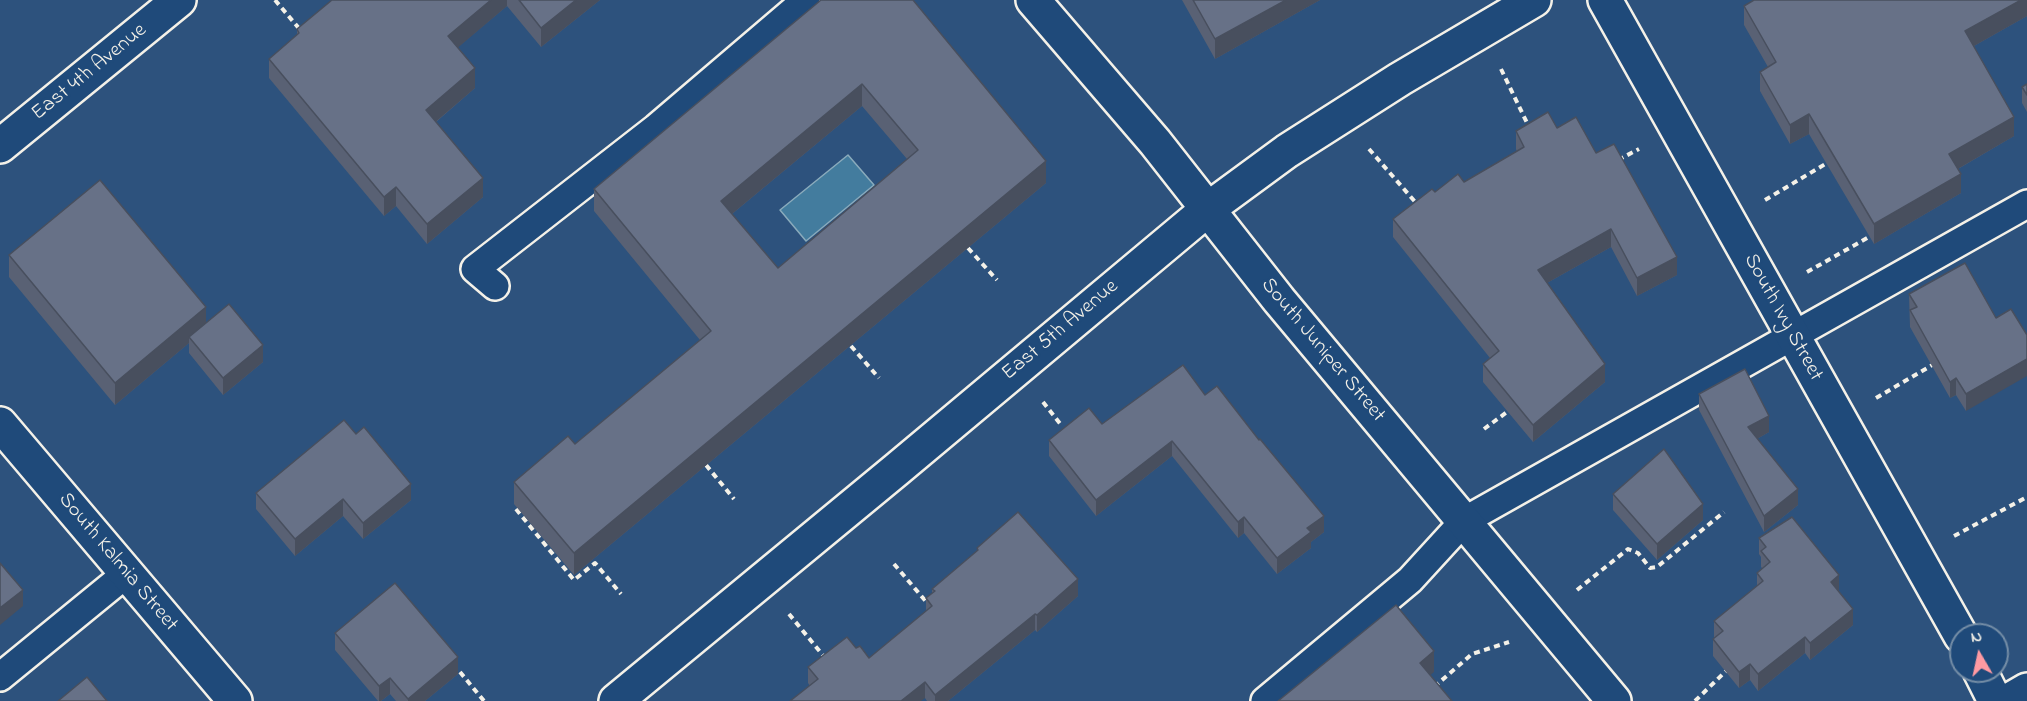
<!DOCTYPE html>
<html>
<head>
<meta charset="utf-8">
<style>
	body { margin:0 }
	#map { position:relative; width:2027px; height:701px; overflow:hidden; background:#2d527d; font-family:"Indie Flower",sans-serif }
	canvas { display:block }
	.north { position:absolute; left:1949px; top:623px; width:60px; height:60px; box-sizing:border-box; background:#1f4a7a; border:2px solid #748da6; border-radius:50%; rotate:351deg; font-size:16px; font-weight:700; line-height:24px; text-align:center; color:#f4f1e8 }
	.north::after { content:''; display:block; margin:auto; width:21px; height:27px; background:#ff9aa2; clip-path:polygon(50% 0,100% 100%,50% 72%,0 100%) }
</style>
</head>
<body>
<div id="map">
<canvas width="2027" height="701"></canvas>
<div class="north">N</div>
</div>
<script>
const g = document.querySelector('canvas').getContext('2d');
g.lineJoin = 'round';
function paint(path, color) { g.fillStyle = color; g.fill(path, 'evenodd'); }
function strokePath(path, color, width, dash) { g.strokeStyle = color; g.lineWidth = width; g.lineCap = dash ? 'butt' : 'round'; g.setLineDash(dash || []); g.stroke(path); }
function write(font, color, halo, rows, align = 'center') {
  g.font = font + ' "Indie Flower",sans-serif'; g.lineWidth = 5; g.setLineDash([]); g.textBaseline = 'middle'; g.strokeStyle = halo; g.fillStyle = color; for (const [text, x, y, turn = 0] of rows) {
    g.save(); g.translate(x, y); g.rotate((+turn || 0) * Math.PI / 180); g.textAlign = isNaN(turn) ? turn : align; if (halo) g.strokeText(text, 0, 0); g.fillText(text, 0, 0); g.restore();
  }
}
const water = new Path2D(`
	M 848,155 L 874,185 L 806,241 L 780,210 Z`);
paint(water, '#437c9e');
strokePath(water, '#8aabbc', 1.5);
const lane = new Path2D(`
	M 495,286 L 475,269 L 656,128 L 806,0
	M 0,677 L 126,574
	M 1265,701 L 1410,580 L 1464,521 L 2027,204`);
const street = new Path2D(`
	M 1605,0 L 1961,636
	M 1980,671 L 1995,701
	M 2008,701 L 2027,690`);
const secondary = new Path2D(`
	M 1033,0 L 1155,142 L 1279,300 L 1614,701
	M 0,146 L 179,0
	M 0,424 L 235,701
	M 616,701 L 896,470 L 1208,209 L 1287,151 L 1400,79 L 1534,0`);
strokePath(lane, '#f4f1e8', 32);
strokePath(street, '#f4f1e8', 38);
strokePath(secondary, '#f4f1e8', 38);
strokePath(new Path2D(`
	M 275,0 L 302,32
	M 1501,69 L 1529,127
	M 1369,149 L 1417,204
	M 1618,160 L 1639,149
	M 1765,200 L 1827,163
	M 968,248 L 997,280
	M 1807,272 L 1869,237
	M 851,346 L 879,378
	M 1876,398 L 1934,364
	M 1043,402 L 1062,426
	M 1484,429 L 1507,412
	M 706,465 L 734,499
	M 516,509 L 574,580 L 595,563 L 621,594
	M 1954,536 L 2027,497
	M 894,564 L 929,605
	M 1577,590 L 1628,549 L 1638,553 L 1650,568 L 1657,567 L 1724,512
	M 789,614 L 826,659
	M 460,672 L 484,701
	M 1434,687 L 1472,654 L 1509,642
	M 1695,701 L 1726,671`), '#f4f1e8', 4, [6, 4.5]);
strokePath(lane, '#1f4a7a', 27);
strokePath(street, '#1f4a7a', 33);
strokePath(secondary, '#1f4a7a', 33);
paint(new Path2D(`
	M 332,0 L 600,0 L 541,47 L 507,6 L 458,47 L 475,88 L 436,122 L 483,197 L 427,244 L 396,206 L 384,216 L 269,78 L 269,59 L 297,35 L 297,29 Z
	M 821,0 L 1046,183 L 574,575 L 514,504 L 514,482 L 575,444 L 700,340 L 594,211 L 594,189 ZM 862,106 L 907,159 L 778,268 L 732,214 Z
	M 1182,0 L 1320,0 L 1215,59 Z
	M 2027,0 L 2027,16 L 1974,46 L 2014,136 L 1958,169 L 1961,193 L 1874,244 L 1809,134 L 1790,144 L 1760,91 L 1760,72 L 1768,67 L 1744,25 L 1744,6 Z
	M 2027,84 L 2027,112 L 2022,103 L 2022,87 Z
	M 1557,128 L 1596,153 L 1677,275 L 1637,296 L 1611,247 L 1547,283 L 1605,382 L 1533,442 L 1483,382 L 1483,364 L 1490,358 L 1393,237 L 1393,219 L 1435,192 L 1464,182 L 1517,152 L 1516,149 L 1516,131 Z
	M 9,255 L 206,322 L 263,362 L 223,395 L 189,353 L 189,343 L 115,405 L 9,277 Z
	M 1909,294 L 1996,318 L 1966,411 L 1956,395 L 1950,398 L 1910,327 Z
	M 1699,394 L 1769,432 L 1757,439 L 1798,505 L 1764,532 L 1699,410 Z
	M 1205,395 L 1324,532 L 1311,542 L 1311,548 L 1277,574 L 1244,533 L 1238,538 L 1172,456 L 1096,516 L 1049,456 L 1049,440 Z
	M 256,493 L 411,500 L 363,539 L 343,516 L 295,556 L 256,509 Z
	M 1613,494 L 1703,520 L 1657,560 L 1613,510 Z
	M 1759,538 L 1839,591 L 1853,625 L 1810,660 L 1805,653 L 1758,691 L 1750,680 L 1739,688 L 1713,656 L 1713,639 L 1715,638 L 1714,637 L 1714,621 L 1757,586 L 1757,573 L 1763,569 L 1761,567 L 1761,557 L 1759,554 Z
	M 977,548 L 1078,596 L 1037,632 L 1035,630 L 948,701 L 927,701 L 925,698 L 810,686 L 808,683 L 808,667 L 856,648 L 869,658 L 926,612 L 926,598 L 932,593 L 932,589 L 977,551 Z
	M 335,633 L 458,674 L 425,701 L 396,701 L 390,694 L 381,701 L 378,701 L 335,650 Z`), '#596174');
paint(new Path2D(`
	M 491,0 L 507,0 L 507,6 L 448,56 L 448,36 Z
	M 576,0 L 600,0 L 541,47 L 541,28 Z
	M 1286,0 L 1320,0 L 1215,59 L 1215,39 Z
	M 2021,0 L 2027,0 L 2027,16 L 1965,51 L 1965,31 Z
	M 475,68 L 475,88 L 426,130 L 426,110 Z
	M 862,84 L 862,106 L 721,223 L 721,201 Z
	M 1809,114 L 1809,134 L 1790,144 L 1790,125 Z
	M 2014,117 L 2014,136 L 1949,174 L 1949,154 Z
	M 1046,161 L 1046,183 L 574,575 L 574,553 Z
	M 1961,174 L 1961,193 L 1874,244 L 1874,224 Z
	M 483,178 L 483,197 L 427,244 L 427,224 Z
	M 396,187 L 396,206 L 384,216 L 384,197 Z
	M 1611,229 L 1611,247 L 1538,288 L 1538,270 Z
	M 1677,257 L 1677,275 L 1637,296 L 1637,278 Z
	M 206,307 L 206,329 L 189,337 L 189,343 L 115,405 L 115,383 Z
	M 263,345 L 263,362 L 223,395 L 223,378 Z
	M 2027,359 L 2027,376 L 1966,411 L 1966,394 Z
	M 1605,364 L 1605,382 L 1533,442 L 1533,425 Z
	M 1956,378 L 1956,395 L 1950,398 L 1950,382 Z
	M 1769,416 L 1769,432 L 1748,444 L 1748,427 Z
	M 1172,441 L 1172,456 L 1096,516 L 1096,500 Z
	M 411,484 L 411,500 L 363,539 L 363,523 Z
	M 1798,489 L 1798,505 L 1764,532 L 1764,516 Z
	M 343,499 L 343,516 L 295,556 L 295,539 Z
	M 1703,504 L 1703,520 L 1657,560 L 1657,544 Z
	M 1324,516 L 1324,532 L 1311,542 L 1311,548 L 1277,574 L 1277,558 L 1307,528 Z
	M 1244,517 L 1244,533 L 1238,538 L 1238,522 Z
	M 1839,575 L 1839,591 L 1831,598 L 1831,582 Z
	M 1078,579 L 1078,596 L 1037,632 L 1037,615 Z
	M 23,590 L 23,606 L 0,625 L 0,608 Z
	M 1853,609 L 1853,625 L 1810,660 L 1810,643 Z
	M 1035,614 L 1035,630 L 948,701 L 935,701 L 935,695 Z
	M 1805,637 L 1805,653 L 1758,691 L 1758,674 Z
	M 1434,651 L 1434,672 L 1420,684 L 1420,663 Z
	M 458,657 L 458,674 L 425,701 L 408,701 L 408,699 Z
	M 1750,664 L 1750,680 L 1739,688 L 1739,672 Z
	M 390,678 L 390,694 L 381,701 L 379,701 L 379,686 Z
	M 925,682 L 925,698 L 921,701 L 901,701 Z`), '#484f5e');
const building = new Path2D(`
	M 332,0 L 491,0 L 448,36 L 475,68 L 426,110 L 483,178 L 427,224 L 396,187 L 384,197 L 269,59 L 299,33 L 297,29 Z
	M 519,0 L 576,0 L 541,28 Z
	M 821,0 L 913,0 L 1046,161 L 574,553 L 514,482 L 568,436 L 575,444 L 711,331 L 594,189 ZM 862,84 L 918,150 L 778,268 L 721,201 Z
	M 1193,0 L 1286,0 L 1215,39 Z
	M 1754,0 L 2021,0 L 1965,31 L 2014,117 L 1949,154 L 1961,174 L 1874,224 L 1809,114 L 1790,125 L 1760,72 L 1776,62 L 1744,6 Z
	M 2027,84 L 2027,95 L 2022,87 Z
	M 1548,112 L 1557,128 L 1576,117 L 1596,153 L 1614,144 L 1677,257 L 1637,278 L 1611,229 L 1538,270 L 1605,364 L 1533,425 L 1483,364 L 1499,351 L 1393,219 L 1432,189 L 1435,192 L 1458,174 L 1464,182 L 1524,147 L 1516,131 Z
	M 100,180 L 206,307 L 115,383 L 9,255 Z
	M 1965,263 L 1996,318 L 2011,309 L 2027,335 L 2027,359 L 1966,394 L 1956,378 L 1950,382 L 1910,310 L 1917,307 L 1909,294 Z
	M 229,304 L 263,345 L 223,378 L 189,337 Z
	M 1183,365 L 1205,395 L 1217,386 L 1259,440 L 1260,439 L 1324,516 L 1307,528 L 1311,532 L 1277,558 L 1244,517 L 1238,522 L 1172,441 L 1096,500 L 1049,440 L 1089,408 L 1102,424 Z
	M 1745,369 L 1769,416 L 1748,427 L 1798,489 L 1764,516 L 1699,394 Z
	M 344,420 L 356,434 L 364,427 L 411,484 L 363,523 L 343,499 L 295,539 L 256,493 Z
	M 1664,449 L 1703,504 L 1657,544 L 1613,494 Z
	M 1018,512 L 1078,579 L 1037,615 L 1035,614 L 935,695 L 925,682 L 901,701 L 790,701 L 818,679 L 808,667 L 847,637 L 856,648 L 860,646 L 869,658 L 932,606 L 926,598 L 935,591 L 932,589 L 978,550 L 977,548 Z
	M 1792,517 L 1839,575 L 1831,582 L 1853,609 L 1810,643 L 1805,637 L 1758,674 L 1750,664 L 1739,672 L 1713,639 L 1723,631 L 1714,621 L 1763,581 L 1757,573 L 1770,562 L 1761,551 L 1766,547 L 1759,538 Z
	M 0,563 L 23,590 L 0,608 Z
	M 395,583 L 458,657 L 408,699 L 390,678 L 379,686 L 335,633 Z
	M 1396,605 L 1434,651 L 1420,663 L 1452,701 L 1278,701 Z
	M 87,677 L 107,701 L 58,701 Z`);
paint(building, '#677187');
strokePath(building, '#484f5e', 1.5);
write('21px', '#f4f1e8', '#1f4a7a', [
	["East 4th Avenue",90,73,-39],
	["South Ivy Street",1782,318,61],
	["East 5th Avenue",1061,331,-40],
	["South Juniper Street",1322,351,50],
	["South Kalmia Street",117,563,50]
]);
</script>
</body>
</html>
